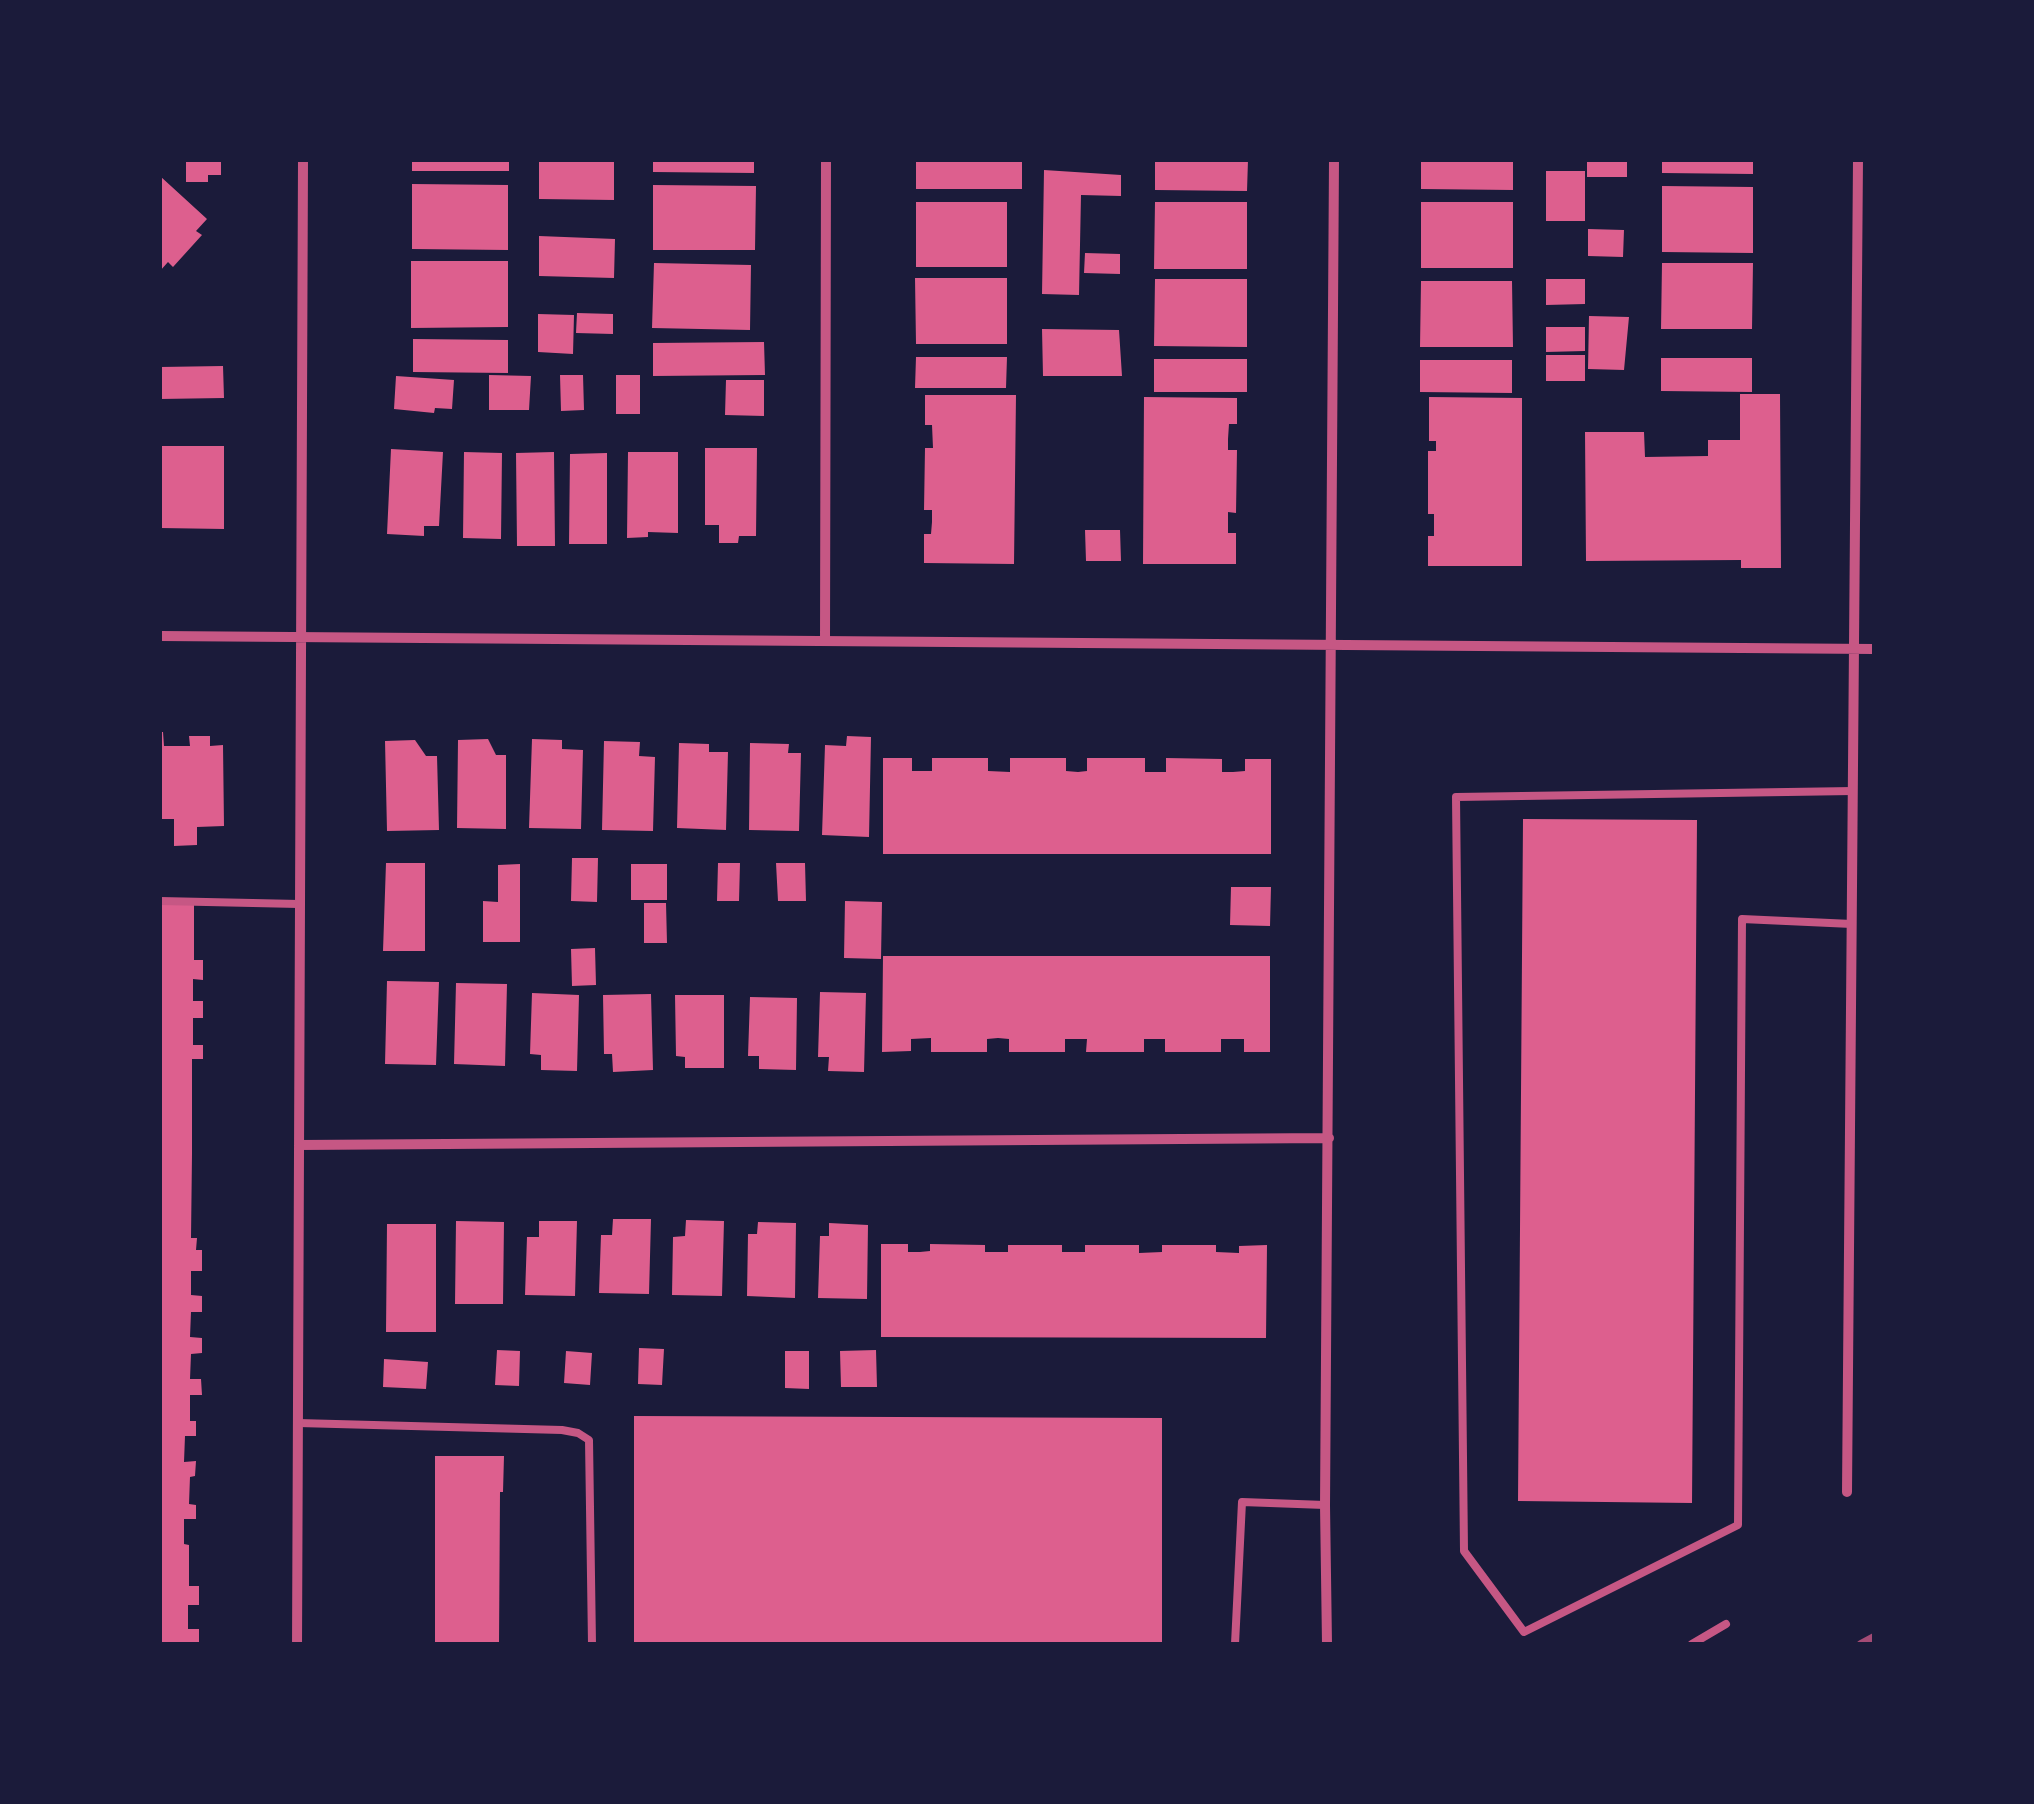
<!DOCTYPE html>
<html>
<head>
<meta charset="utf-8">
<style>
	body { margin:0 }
	#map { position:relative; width:2034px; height:1804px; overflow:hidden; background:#1b1b3a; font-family:Manrope,sans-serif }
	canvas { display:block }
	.frame { position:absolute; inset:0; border:162px solid #1b1b3a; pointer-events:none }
</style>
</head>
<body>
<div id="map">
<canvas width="2034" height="1804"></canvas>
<div class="frame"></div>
</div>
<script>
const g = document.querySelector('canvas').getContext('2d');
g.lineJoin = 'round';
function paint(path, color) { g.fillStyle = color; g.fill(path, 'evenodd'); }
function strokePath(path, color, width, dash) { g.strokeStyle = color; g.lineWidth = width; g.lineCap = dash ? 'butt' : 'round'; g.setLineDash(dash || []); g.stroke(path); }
paint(new Path2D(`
	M 186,160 L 221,160 L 221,175 L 208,175 L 208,182 L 186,182 Z
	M 412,160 L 509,160 L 509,171 L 412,171 Z
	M 539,160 L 614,161 L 614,200 L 539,199 Z
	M 653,160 L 754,160 L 754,173 L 653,172 Z
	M 916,160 L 1022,160 L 1022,189 L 916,189 Z
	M 1155,160 L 1248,160 L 1247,191 L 1155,190 Z
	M 1421,160 L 1513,160 L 1513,190 L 1421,189 Z
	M 1587,160 L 1627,160 L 1627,177 L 1587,177 Z
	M 1662,160 L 1753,160 L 1753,174 L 1662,173 Z
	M 1044,170 L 1121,175 L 1121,196 L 1081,195 L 1079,295 L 1042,294 Z
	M 1546,171 L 1585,171 L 1585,221 L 1546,221 Z
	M 160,176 L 207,219 L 196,231 L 202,235 L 173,267 L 168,262 L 160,271 Z
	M 412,184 L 508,185 L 508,250 L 412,249 Z
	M 653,185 L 756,186 L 755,250 L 653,250 Z
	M 1662,186 L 1753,187 L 1753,253 L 1662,252 Z
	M 916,202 L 1007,202 L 1007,267 L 916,267 Z
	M 1155,202 L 1247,202 L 1247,269 L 1154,269 Z
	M 1421,202 L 1513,202 L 1513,268 L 1421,268 Z
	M 1588,229 L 1624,230 L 1623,257 L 1588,256 Z
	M 539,236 L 615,239 L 614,278 L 539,276 Z
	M 1085,253 L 1120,254 L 1120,274 L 1084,273 Z
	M 411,261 L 508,261 L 508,327 L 411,328 Z
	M 654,263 L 751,265 L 750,330 L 652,328 Z
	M 1662,263 L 1753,263 L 1752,329 L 1661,329 Z
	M 915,278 L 1007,278 L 1007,344 L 916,344 Z
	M 1155,279 L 1247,279 L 1247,347 L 1154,346 Z
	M 1546,279 L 1585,279 L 1585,304 L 1546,305 Z
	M 1421,281 L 1512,281 L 1513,347 L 1420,347 Z
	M 577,313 L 613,314 L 613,334 L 576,333 Z
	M 538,314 L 574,315 L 573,354 L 538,352 Z
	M 1589,316 L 1629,317 L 1624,370 L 1588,369 Z
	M 1546,327 L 1585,327 L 1585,351 L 1546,352 Z
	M 1042,329 L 1119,330 L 1122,376 L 1043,376 Z
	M 413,339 L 508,340 L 508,373 L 413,372 Z
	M 764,342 L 765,375 L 653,376 L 653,343 Z
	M 1546,355 L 1585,355 L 1585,381 L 1546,381 Z
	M 916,357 L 1007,357 L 1006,388 L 915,388 Z
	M 1661,358 L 1752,358 L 1752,392 L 1661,391 Z
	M 1154,359 L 1247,359 L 1247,392 L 1154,392 Z
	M 1420,360 L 1512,360 L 1512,393 L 1420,392 Z
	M 223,366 L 224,398 L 160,399 L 160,367 Z
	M 489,375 L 531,376 L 529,410 L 489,410 Z
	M 560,375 L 583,375 L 584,410 L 561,411 Z
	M 616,375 L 640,375 L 640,414 L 616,414 Z
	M 396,376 L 454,380 L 452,409 L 435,408 L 434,413 L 394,409 Z
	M 726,380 L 764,380 L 764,416 L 725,415 Z
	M 1740,394 L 1780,394 L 1781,568 L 1741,568 L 1741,560 L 1586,561 L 1585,432 L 1644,432 L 1645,457 L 1708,456 L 1708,440 L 1740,440 Z
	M 925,395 L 1016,395 L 1014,564 L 924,563 L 924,534 L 931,534 L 932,522 L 932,510 L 924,510 L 925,448 L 933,448 L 932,425 L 925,425 Z
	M 1144,397 L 1237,398 L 1237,424 L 1229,424 L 1228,439 L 1228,450 L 1237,450 L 1236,513 L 1228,512 L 1228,533 L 1236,533 L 1236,564 L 1143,564 Z
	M 1429,397 L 1522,398 L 1522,566 L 1428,566 L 1428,536 L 1434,536 L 1434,514 L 1428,514 L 1428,451 L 1436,451 L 1436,441 L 1429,441 Z
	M 160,446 L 224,446 L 224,529 L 160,528 Z
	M 705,448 L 757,448 L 756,536 L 739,536 L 738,543 L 719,543 L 719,525 L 705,525 Z
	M 391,449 L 443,452 L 439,526 L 424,526 L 424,536 L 387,534 Z
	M 464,452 L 502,453 L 501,539 L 463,538 Z
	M 554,452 L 555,546 L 517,546 L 516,453 Z
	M 628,452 L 678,452 L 678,533 L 648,532 L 648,537 L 627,538 Z
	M 607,453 L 607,544 L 569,544 L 570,454 Z
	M 1085,530 L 1120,530 L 1121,561 L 1086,561 Z
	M 160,732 L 163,732 L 164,746 L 190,746 L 189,736 L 210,736 L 210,746 L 223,745 L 224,826 L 197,827 L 197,845 L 174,846 L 174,819 L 160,819 Z
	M 847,736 L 871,737 L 869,837 L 822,835 L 825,745 L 846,746 Z
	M 488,739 L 496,755 L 506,755 L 506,829 L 457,828 L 458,740 Z
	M 532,739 L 562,740 L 562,749 L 583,750 L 581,829 L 529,828 Z
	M 415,740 L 426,756 L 437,756 L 439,830 L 387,831 L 385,741 Z
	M 604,741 L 640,742 L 639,756 L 655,757 L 653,831 L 602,830 Z
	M 679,743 L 709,744 L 709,752 L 728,752 L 726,830 L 677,828 Z
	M 750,743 L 789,744 L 788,753 L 801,753 L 799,831 L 749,830 Z
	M 883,758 L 912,758 L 912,771 L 932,771 L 932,758 L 988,758 L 988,771 L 1010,772 L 1010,758 L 1066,758 L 1066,771 L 1078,772 L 1087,771 L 1087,758 L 1145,758 L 1145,772 L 1166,772 L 1166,758 L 1222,759 L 1222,772 L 1233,772 L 1245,771 L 1245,759 L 1271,759 L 1271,854 L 883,854 Z
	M 1523,819 L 1697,820 L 1692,1503 L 1518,1501 Z
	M 572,858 L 598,858 L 597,902 L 571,901 Z
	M 386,863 L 425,863 L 425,951 L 383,951 Z
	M 718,863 L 740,863 L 739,901 L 717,901 Z
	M 776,863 L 805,863 L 806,901 L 778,901 Z
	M 520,864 L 520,942 L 483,942 L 483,901 L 498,902 L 498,865 Z
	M 631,864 L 667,864 L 667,900 L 631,900 Z
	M 1231,887 L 1271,887 L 1270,926 L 1230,925 Z
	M 845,901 L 882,902 L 881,959 L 844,958 Z
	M 644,903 L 666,903 L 667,943 L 644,943 Z
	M 160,905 L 194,905 L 194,960 L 203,960 L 203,980 L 193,979 L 193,1001 L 203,1001 L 203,1018 L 193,1018 L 193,1045 L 203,1045 L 203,1059 L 192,1059 L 192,1154 L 191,1238 L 197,1238 L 196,1250 L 202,1250 L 202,1271 L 191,1271 L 191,1295 L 202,1296 L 202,1312 L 191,1312 L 190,1337 L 202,1338 L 202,1353 L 191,1354 L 190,1379 L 201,1379 L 202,1395 L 190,1395 L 190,1421 L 196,1421 L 196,1436 L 185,1436 L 184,1462 L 196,1461 L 195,1476 L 190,1477 L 189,1504 L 196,1505 L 196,1519 L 184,1519 L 184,1544 L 189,1545 L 189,1586 L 199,1586 L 199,1605 L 188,1605 L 188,1629 L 199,1629 L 199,1644 L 160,1644 Z
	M 595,948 L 596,985 L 572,986 L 571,949 Z
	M 883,956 L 1270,956 L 1270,1052 L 1244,1052 L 1244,1039 L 1221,1039 L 1221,1052 L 1165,1052 L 1165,1039 L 1144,1039 L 1144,1052 L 1086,1052 L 1087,1039 L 1065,1039 L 1065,1052 L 1009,1052 L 1009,1039 L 998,1038 L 987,1039 L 987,1052 L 931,1052 L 931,1038 L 911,1039 L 911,1051 L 882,1052 Z
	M 387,981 L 439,982 L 436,1065 L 385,1064 Z
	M 456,983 L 507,984 L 505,1066 L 454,1064 Z
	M 820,992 L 866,993 L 864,1072 L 828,1071 L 829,1057 L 818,1057 Z
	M 532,993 L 579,995 L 577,1071 L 541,1070 L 541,1055 L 530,1054 Z
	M 651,994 L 653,1070 L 613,1072 L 612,1054 L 604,1054 L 603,995 Z
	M 675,995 L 724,995 L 724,1068 L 685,1068 L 685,1057 L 676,1056 Z
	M 750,997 L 797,998 L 796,1070 L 759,1069 L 759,1056 L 748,1056 Z
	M 613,1219 L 651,1219 L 649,1294 L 599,1293 L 601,1235 L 612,1235 Z
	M 686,1220 L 724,1221 L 722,1296 L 672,1295 L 673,1237 L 685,1236 Z
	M 456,1221 L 504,1222 L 503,1304 L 455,1304 Z
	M 539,1221 L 577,1221 L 575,1296 L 525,1295 L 527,1237 L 539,1237 Z
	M 758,1222 L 796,1223 L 795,1298 L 747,1296 L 748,1234 L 757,1234 Z
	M 829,1223 L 868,1225 L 867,1299 L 818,1298 L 820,1236 L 829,1236 Z
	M 387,1224 L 436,1224 L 436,1332 L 386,1332 Z
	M 881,1244 L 908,1244 L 908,1252 L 920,1252 L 930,1251 L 930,1244 L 985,1245 L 985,1252 L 1008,1252 L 1008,1245 L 1062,1245 L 1062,1252 L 1085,1252 L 1085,1245 L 1139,1245 L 1139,1253 L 1162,1252 L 1162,1245 L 1216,1245 L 1216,1252 L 1239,1253 L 1239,1246 L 1267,1245 L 1266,1338 L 881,1337 Z
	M 639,1348 L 664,1349 L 662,1385 L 638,1384 Z
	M 497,1350 L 520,1351 L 519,1386 L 495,1385 Z
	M 876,1350 L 877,1387 L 841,1387 L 840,1351 Z
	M 566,1351 L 592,1353 L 590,1385 L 564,1383 Z
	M 785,1351 L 809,1351 L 809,1389 L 785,1388 Z
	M 384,1359 L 428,1362 L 426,1389 L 383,1387 Z
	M 634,1416 L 1162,1418 L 1162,1644 L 634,1644 Z
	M 435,1456 L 504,1456 L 503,1492 L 500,1492 L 499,1644 L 435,1644 Z`), '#dd5f8e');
strokePath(new Path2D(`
	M 160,901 L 299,904
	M 1852,924 L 1742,919 L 1738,1525 L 1524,1632 L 1464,1551 L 1456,797 L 1853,791
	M 298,1423 L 562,1430 L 578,1433 L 589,1440 L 592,1644
	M 1235,1644 L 1242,1502 L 1325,1505
	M 1692,1644 L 1726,1624`), '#c65784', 8);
strokePath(new Path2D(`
	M 160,636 L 1874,649
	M 825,641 L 826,160
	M 299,1145 L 1329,1138
	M 1847,1492 L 1858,160
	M 297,1644 L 303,160
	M 1327,1644 L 1325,1505 L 1334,160`), '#c65784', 10);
strokePath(new Path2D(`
	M 1861,1644 L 1874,1637`), '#a44b75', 8);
</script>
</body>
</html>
